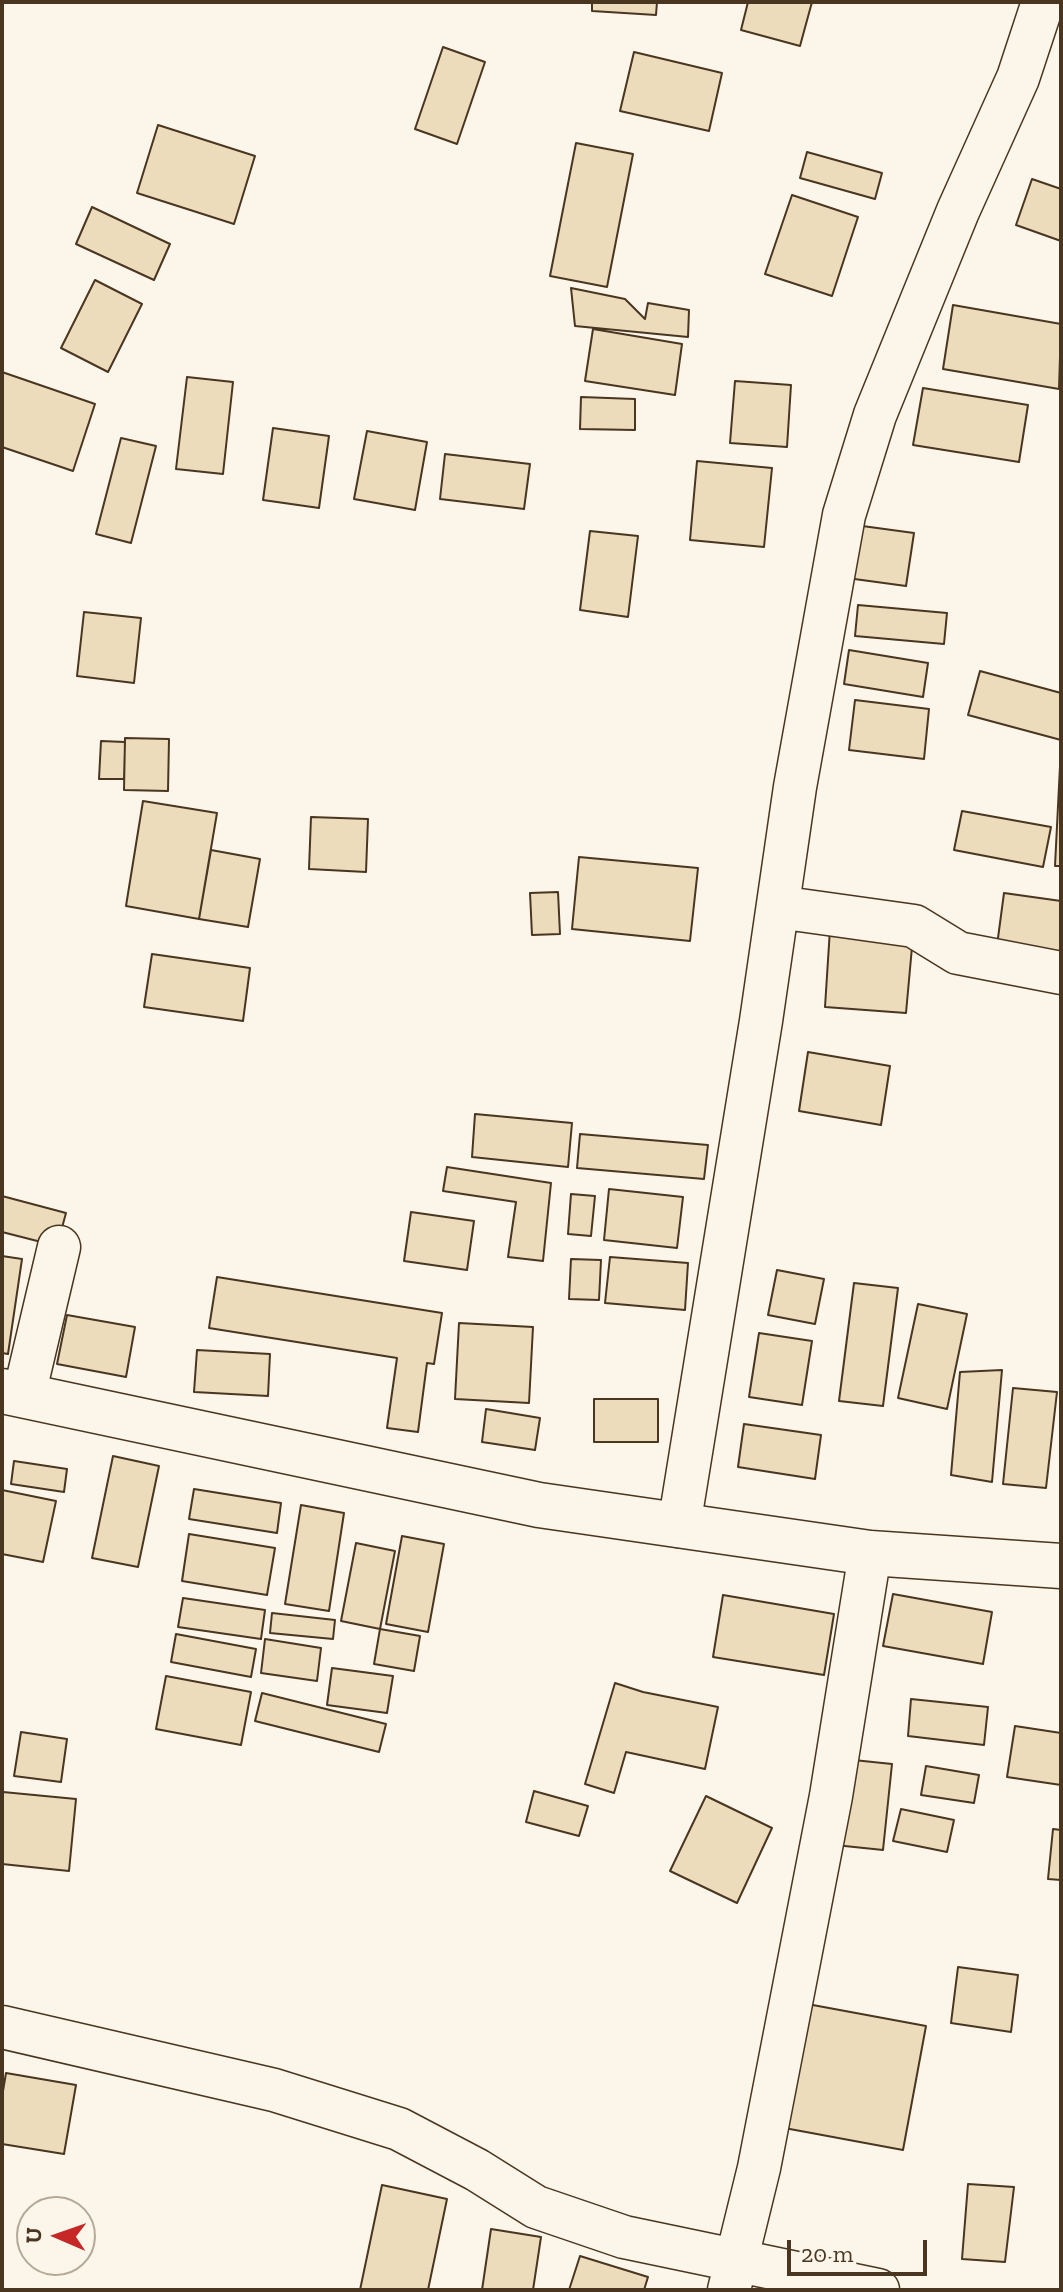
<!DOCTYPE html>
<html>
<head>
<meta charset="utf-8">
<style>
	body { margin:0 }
	#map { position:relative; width:1063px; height:2292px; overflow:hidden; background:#fbf6e9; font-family:"Zilla Slab",serif }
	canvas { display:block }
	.frame { position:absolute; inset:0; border:4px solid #4a3520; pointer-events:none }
	.north { position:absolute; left:16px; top:2196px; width:80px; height:80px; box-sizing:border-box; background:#fbf6e9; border:2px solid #b4a999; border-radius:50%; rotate:272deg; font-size:22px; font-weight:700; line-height:32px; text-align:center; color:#4a3520 }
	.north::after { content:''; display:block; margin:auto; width:28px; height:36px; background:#c62828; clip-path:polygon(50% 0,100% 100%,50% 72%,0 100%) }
	.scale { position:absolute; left:787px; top:2240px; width:140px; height:36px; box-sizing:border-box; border:4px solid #4a3520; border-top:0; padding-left:10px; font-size:24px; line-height:28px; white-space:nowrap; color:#4a3520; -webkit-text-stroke:6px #fbf6e9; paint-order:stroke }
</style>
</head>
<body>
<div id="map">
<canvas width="1063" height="2292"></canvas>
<div class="frame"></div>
<div class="north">U</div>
<div class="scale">20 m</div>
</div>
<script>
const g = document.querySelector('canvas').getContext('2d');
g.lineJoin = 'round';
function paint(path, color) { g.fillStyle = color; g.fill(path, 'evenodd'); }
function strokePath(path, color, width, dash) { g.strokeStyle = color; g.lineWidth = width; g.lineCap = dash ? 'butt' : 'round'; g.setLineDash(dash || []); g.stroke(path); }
const building = new Path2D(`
	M 592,2 L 657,2 L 656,15 L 592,11 Z
	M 748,2 L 812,2 L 800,46 L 741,30 Z
	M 443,47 L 485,62 L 457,144 L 415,129 Z
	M 634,52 L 722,73 L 709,131 L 620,111 Z
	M 158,125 L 255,156 L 234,224 L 137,193 Z
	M 576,143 L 633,154 L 607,287 L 550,276 Z
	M 807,152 L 882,173 L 875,199 L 800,178 Z
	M 1032,179 L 1061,189 L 1061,241 L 1016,225 Z
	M 792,195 L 858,217 L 832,296 L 765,274 Z
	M 92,207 L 170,244 L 154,280 L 76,244 Z
	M 95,280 L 142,304 L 108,372 L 61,348 Z
	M 571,288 L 625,299 L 645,319 L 648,303 L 689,310 L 688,337 L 575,326 Z
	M 953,305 L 1061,324 L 1059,389 L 943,369 Z
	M 593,329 L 682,344 L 675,395 L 585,381 Z
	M 2,372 L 95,404 L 73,471 L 2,447 Z
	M 187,377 L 233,382 L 223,474 L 176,469 Z
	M 735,381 L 791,385 L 787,447 L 730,443 Z
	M 923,388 L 1028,405 L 1019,462 L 913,445 Z
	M 581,397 L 635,399 L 635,430 L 580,429 Z
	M 273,428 L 329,436 L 319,508 L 263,500 Z
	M 367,431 L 427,442 L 415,510 L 354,499 Z
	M 121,438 L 156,446 L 131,543 L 96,534 Z
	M 445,454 L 530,464 L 524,509 L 440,499 Z
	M 697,461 L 772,468 L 764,547 L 690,540 Z
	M 855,525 L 914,533 L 906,586 L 847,578 Z
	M 590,531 L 638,536 L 628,617 L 580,610 Z
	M 858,605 L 947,613 L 944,644 L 855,636 Z
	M 84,612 L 141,618 L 134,683 L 77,676 Z
	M 849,650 L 928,663 L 923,697 L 844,684 Z
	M 980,671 L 1061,693 L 1061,740 L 968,715 Z
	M 855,700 L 929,709 L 924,759 L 849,750 Z
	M 125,738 L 169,739 L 168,791 L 124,790 Z
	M 101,741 L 125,742 L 124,779 L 99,779 Z
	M 1060,766 L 1061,767 L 1061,866 L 1055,866 Z
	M 143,801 L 217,813 L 199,919 L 126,906 Z
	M 962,811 L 1051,827 L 1043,867 L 954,850 Z
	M 311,817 L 368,819 L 366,872 L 309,869 Z
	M 211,850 L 260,859 L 248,927 L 199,919 Z
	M 579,857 L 698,868 L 690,941 L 572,929 Z
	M 558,892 L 560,934 L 532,935 L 530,893 Z
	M 1004,893 L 1061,901 L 1061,962 L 996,953 Z
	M 830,929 L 913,936 L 906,1013 L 825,1007 Z
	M 152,954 L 250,968 L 243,1021 L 144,1007 Z
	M 808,1052 L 890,1066 L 881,1125 L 799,1111 Z
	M 475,1114 L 572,1123 L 568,1167 L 472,1157 Z
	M 580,1134 L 708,1145 L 704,1179 L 577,1168 Z
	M 447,1167 L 551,1183 L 543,1261 L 508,1257 L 516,1202 L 443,1191 Z
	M 609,1189 L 683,1197 L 677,1248 L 604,1240 Z
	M 571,1194 L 595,1196 L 591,1236 L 568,1234 Z
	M 2,1196 L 66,1213 L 57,1246 L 2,1232 Z
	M 411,1212 L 474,1221 L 467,1270 L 404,1261 Z
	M 2,1256 L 22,1259 L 8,1354 L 2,1353 Z
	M 610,1257 L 688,1263 L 685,1310 L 605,1303 Z
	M 571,1259 L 601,1260 L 599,1300 L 569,1299 Z
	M 777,1270 L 824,1279 L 815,1324 L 768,1315 Z
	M 217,1277 L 442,1313 L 434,1364 L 427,1363 L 418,1432 L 387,1428 L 397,1358 L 209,1328 Z
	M 854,1283 L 898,1288 L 883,1406 L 839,1401 Z
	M 918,1304 L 967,1314 L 947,1409 L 898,1398 Z
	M 67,1315 L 135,1327 L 126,1377 L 57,1364 Z
	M 459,1323 L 533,1327 L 529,1403 L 455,1399 Z
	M 759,1333 L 812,1341 L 802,1405 L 749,1397 Z
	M 197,1350 L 270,1354 L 268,1396 L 194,1392 Z
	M 1002,1370 L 992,1482 L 951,1475 L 960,1372 Z
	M 1013,1388 L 1057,1392 L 1046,1488 L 1003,1484 Z
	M 594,1399 L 658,1399 L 658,1442 L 594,1442 Z
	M 486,1409 L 540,1418 L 535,1450 L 482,1442 Z
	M 744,1424 L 821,1435 L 815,1479 L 738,1467 Z
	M 113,1456 L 159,1466 L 138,1567 L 92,1558 Z
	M 14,1461 L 67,1469 L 64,1492 L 11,1484 Z
	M 194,1489 L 281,1503 L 277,1533 L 189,1519 Z
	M 2,1490 L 56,1501 L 43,1562 L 2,1554 Z
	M 301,1505 L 344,1513 L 329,1611 L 285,1604 Z
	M 189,1534 L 275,1548 L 267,1595 L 182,1581 Z
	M 402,1536 L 444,1544 L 428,1632 L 386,1624 Z
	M 356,1543 L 395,1551 L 380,1629 L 341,1621 Z
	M 893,1594 L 992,1612 L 983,1664 L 883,1646 Z
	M 723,1595 L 834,1614 L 824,1675 L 713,1657 Z
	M 183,1598 L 265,1610 L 261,1639 L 178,1627 Z
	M 272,1613 L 335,1620 L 333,1639 L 270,1633 Z
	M 380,1629 L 420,1636 L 414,1671 L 374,1664 Z
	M 176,1634 L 256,1649 L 251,1677 L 171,1662 Z
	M 265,1639 L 321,1648 L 317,1681 L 261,1673 Z
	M 332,1668 L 393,1676 L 387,1713 L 327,1705 Z
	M 166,1676 L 251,1692 L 241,1745 L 156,1729 Z
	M 615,1683 L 643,1692 L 718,1707 L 705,1769 L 626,1752 L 614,1793 L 585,1784 Z
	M 262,1693 L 386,1724 L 379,1752 L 255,1721 Z
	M 911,1699 L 988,1707 L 984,1745 L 908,1736 Z
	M 1015,1726 L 1061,1733 L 1061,1785 L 1007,1777 Z
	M 21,1732 L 67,1739 L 61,1782 L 14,1776 Z
	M 844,1759 L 892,1764 L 883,1850 L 835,1845 Z
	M 926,1766 L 979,1775 L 974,1803 L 921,1795 Z
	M 534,1791 L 588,1806 L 579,1836 L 526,1822 Z
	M 3,1792 L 76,1799 L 69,1871 L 2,1864 Z
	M 706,1796 L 772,1828 L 737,1903 L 670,1871 Z
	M 901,1809 L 954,1820 L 947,1852 L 893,1841 Z
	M 1053,1829 L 1061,1830 L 1061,1880 L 1048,1879 Z
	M 958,1967 L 1018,1975 L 1011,2032 L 951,2023 Z
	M 802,2003 L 926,2026 L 903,2150 L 779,2127 Z
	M 6,2073 L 76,2085 L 64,2154 L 2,2144 L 2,2097 Z
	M 968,2184 L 1014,2187 L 1005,2262 L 962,2259 Z
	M 382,2185 L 447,2199 L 428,2290 L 360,2290 Z
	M 491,2229 L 541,2237 L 533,2290 L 482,2290 Z
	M 580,2256 L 648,2277 L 644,2290 L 569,2290 Z`);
paint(building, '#ecdcbc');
strokePath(building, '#4a3520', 2);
const street = new Path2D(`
	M 778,907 L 914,926 L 958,953 L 1061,973
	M 24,1395 L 59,1247
	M 679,1526 L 761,1021 L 795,787 L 844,515 L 875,415 L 958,211 L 1018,78 L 1043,2
	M 2,2027 L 274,2090 L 399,2129 L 477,2170 L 536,2207 L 624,2237 L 878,2290
	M 729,2290 L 759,2168 L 831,1796 L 870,1553`);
const secondary = new Path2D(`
	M 2,1391 L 539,1505 L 870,1553 L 1061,1566`);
strokePath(street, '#4a3520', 45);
strokePath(secondary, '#4a3520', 47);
strokePath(street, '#fbf6e9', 42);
strokePath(secondary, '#fbf6e9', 44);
</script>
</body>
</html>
